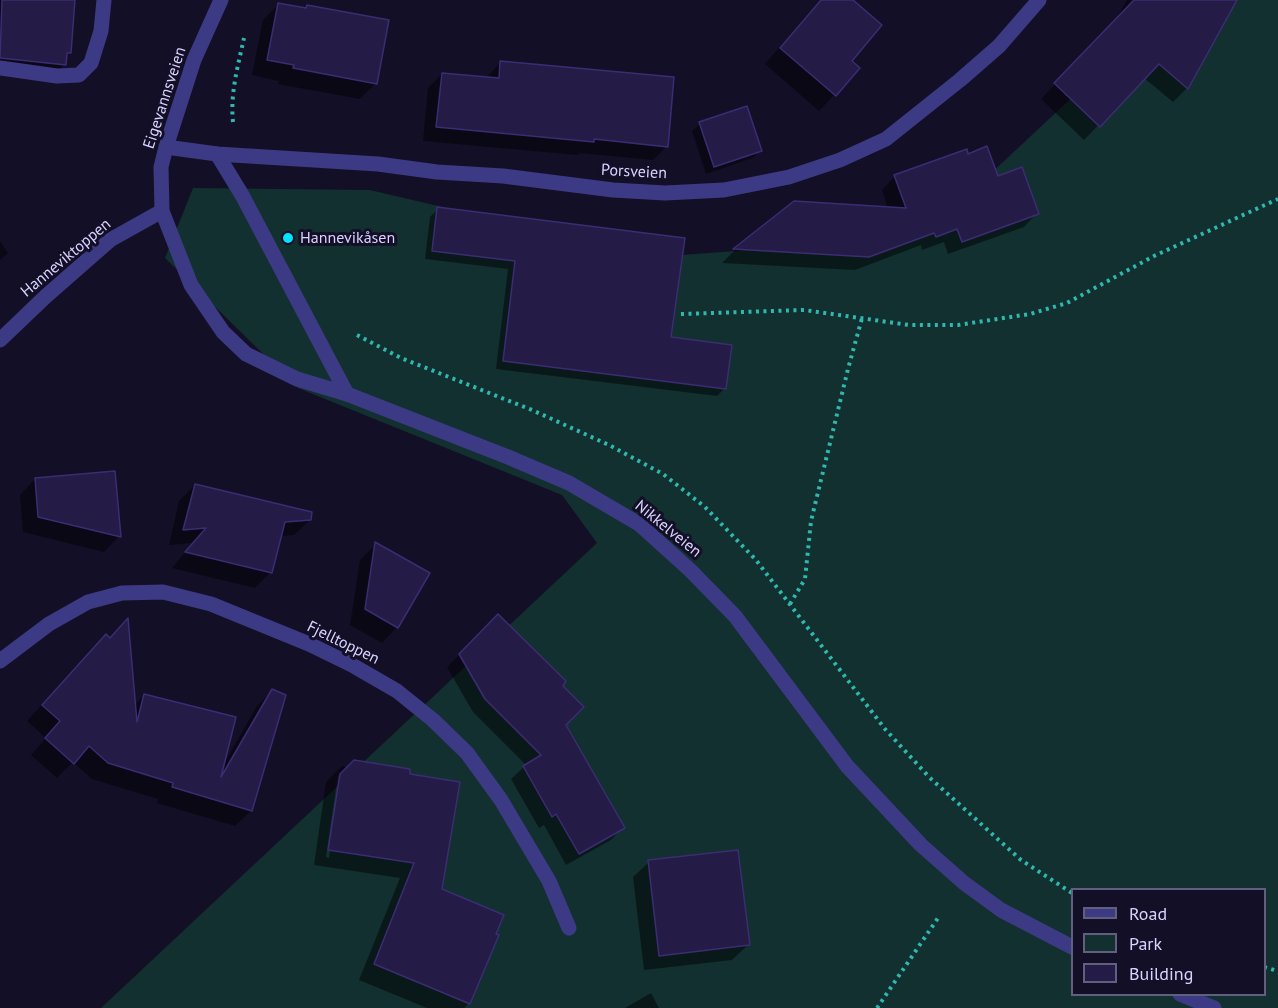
<!DOCTYPE html>
<html>
<head>
<meta charset="utf-8">
<style>
	body { margin:0 }
	#map { position:relative; width:1278px; height:1008px; overflow:hidden; background:#130f26; font-family:"PT Sans",sans-serif }
	canvas { display:block }
	.legend { position:absolute; left:1071px; top:888px; width:195px; height:108px; box-sizing:border-box; background:#130f26; border:2px solid #625e7d; margin:0; padding:8px 10px; list-style:none; font-size:18px; color:#d9d4ff }
	.legend li { display:flex; align-items:center; gap:12px; height:30px }
	.legend b { width:30px; border:2px solid #625e7d }
</style>
</head>
<body>
<div id="map">
<canvas width="1278" height="1008"></canvas>
<ul class="legend">
<li><b style="height:8px;background:#3d3a85"></b>Road</li>
<li><b style="height:16px;background:#12302f"></b>Park</li>
<li><b style="height:16px;background:#241b47"></b>Building</li>
</ul>
</div>
<script>
const g = document.querySelector('canvas').getContext('2d');
g.lineJoin = 'round';
function paint(path, color) { g.fillStyle = color; g.fill(path, 'evenodd'); }
function strokePath(path, color, width, dash) { g.strokeStyle = color; g.lineWidth = width; g.lineCap = dash ? 'butt' : 'round'; g.setLineDash(dash || []); g.stroke(path); }
function write(font, color, halo, rows, align = 'center') {
  g.font = font + ' "PT Sans",sans-serif'; g.lineWidth = 6; g.setLineDash([]); g.textBaseline = 'middle'; g.strokeStyle = halo; g.fillStyle = color; for (const [text, x, y, turn = 0] of rows) {
    g.save(); g.translate(x, y); g.rotate((+turn || 0) * Math.PI / 180); g.textAlign = isNaN(turn) ? turn : align; if (halo) g.strokeText(text, 0, 0); g.fillText(text, 0, 0); g.restore();
  }
}
paint(new Path2D(`
	M 1176,0 L 1278,0 L 1278,1008 L 101,1008 L 597,543 L 562,495 L 298,388 L 165,258 L 193,188 L 370,190 L 655,257 L 923,237 ZM 1072,890 L 1264,890 L 1264,994 L 1072,994 Z`), '#12302f');
paint(new Path2D(`
	M 0,0 L 73,0 L 69,53 L 65,57 L 65,64 L 52,77 L 0,72 Z
	M 820,0 L 851,0 L 850,61 L 858,68 L 834,95 L 819,111 L 765,64 Z
	M 1127,0 L 1236,0 L 1187,88 L 1173,102 L 1144,78 L 1084,140 L 1041,99 L 1115,21 Z
	M 278,5 L 376,83 L 360,99 L 278,84 L 279,81 L 252,75 L 263,20 Z
	M 501,62 L 667,146 L 653,160 L 580,153 L 578,155 L 423,141 L 428,88 L 442,74 L 486,78 Z
	M 746,108 L 760,151 L 752,158 L 706,174 L 692,131 L 700,124 Z
	M 967,156 L 997,178 L 1037,213 L 1024,227 L 948,254 L 944,242 L 922,250 L 921,245 L 855,270 L 722,263 L 734,251 L 794,203 L 888,208 L 882,190 L 895,176 Z
	M 438,209 L 669,339 L 725,388 L 717,396 L 496,369 L 508,269 L 425,259 L 430,217 Z
	M 0,241 L 8,253 L 0,260 Z
	M 35,479 L 119,536 L 104,552 L 23,532 L 20,495 Z
	M 195,485 L 310,520 L 294,535 L 280,536 L 271,572 L 255,588 L 172,568 L 193,543 L 169,545 L 179,501 Z
	M 376,544 L 397,627 L 382,643 L 350,625 L 360,560 Z
	M 498,616 L 564,725 L 623,827 L 611,840 L 566,865 L 544,825 L 539,828 L 511,779 L 526,765 L 473,712 L 447,667 Z
	M 90,652 L 134,706 L 144,695 L 225,762 L 257,706 L 272,691 L 251,811 L 235,826 L 157,803 L 158,799 L 92,779 L 73,762 L 57,778 L 31,755 L 46,738 L 27,721 Z
	M 342,766 L 348,768 L 441,890 L 469,1003 L 464,1008 L 427,1008 L 359,980 L 400,878 L 314,865 L 326,782 ZM 338,775 L 341,775 L 329,858 L 326,857 Z
	M 649,862 L 748,945 L 732,960 L 644,970 L 633,877 Z
	M 651,993 L 659,1008 L 625,1008 Z`), '#0007');
const building = new Path2D(`
	M 2,0 L 75,0 L 71,53 L 67,53 L 66,65 L 0,58 Z
	M 821,0 L 853,0 L 882,25 L 852,61 L 860,68 L 836,96 L 780,48 Z
	M 1134,0 L 1237,0 L 1188,89 L 1159,64 L 1100,127 L 1054,83 Z
	M 278,3 L 306,8 L 307,5 L 389,20 L 377,84 L 293,68 L 294,65 L 267,60 Z
	M 500,61 L 674,77 L 668,147 L 594,139 L 594,142 L 436,127 L 442,73 L 499,78 Z
	M 747,106 L 762,151 L 714,167 L 699,122 Z
	M 987,146 L 998,176 L 1022,167 L 1039,214 L 962,242 L 957,229 L 936,237 L 934,233 L 869,257 L 733,249 L 794,201 L 906,208 L 894,175 L 967,149 L 968,154 Z
	M 437,207 L 685,238 L 671,337 L 732,345 L 726,389 L 503,361 L 515,261 L 432,251 Z
	M 115,471 L 121,537 L 38,517 L 35,478 Z
	M 195,484 L 312,512 L 311,520 L 285,522 L 272,573 L 185,552 L 206,528 L 183,530 Z
	M 375,542 L 430,573 L 398,628 L 365,609 Z
	M 498,614 L 566,681 L 563,686 L 584,707 L 566,725 L 625,828 L 579,854 L 556,814 L 552,817 L 523,766 L 541,755 L 485,699 L 459,654 Z
	M 128,618 L 137,722 L 144,694 L 236,717 L 221,777 L 272,689 L 286,695 L 252,811 L 172,787 L 173,783 L 108,763 L 89,746 L 74,764 L 45,738 L 60,721 L 42,705 L 106,634 L 110,638 Z
	M 354,760 L 410,769 L 410,774 L 460,782 L 442,889 L 504,915 L 496,934 L 499,935 L 470,1004 L 374,964 L 414,863 L 328,850 L 340,774 Z
	M 738,850 L 750,945 L 659,956 L 648,860 Z`);
paint(building, '#241b47');
strokePath(building, '#3b2d73', 1.5);
strokePath(new Path2D(`
	M 233,122 C 230,93 238,66 244,38
	M 681,314 L 804,310 L 909,325 L 958,325 L 1030,314 L 1067,303 L 1154,256 L 1278,199
	M 357,335 L 401,358 L 532,410 L 609,445 L 663,474 L 705,507 L 756,560 L 885,729 L 929,777 L 1021,860 L 1072,893
	M 790,604 L 805,579 L 811,521 L 848,369 L 862,318
	M 1264,967 L 1278,971
	M 877,1008 L 940,915`), '#2fb8b0', 4, [3, 4.5]);
strokePath(new Path2D(`
	M 217,154 L 242,195 L 347,394`), '#3d3a85', 15);
strokePath(new Path2D(`
	M 221,0 L 194,60 L 166,147 L 161,167 L 162,211 L 191,285 L 223,332 L 246,354 L 297,379 L 347,394 L 508,457 L 569,483 L 639,524 L 690,570 L 735,616 L 847,766 L 921,845 L 964,883 L 1001,910 L 1072,947
	M 0,68 L 57,76 L 79,75 L 91,63 L 101,31 L 104,0
	M 166,147 L 217,154 L 378,164 L 437,172 L 503,176 L 613,190 L 665,193 L 724,190 L 789,177 L 840,160 L 886,139 L 960,80 L 999,46 L 1039,0
	M 0,340 L 45,297 L 110,240 L 162,211
	M 0,661 L 49,624 L 88,602 L 122,593 L 163,592 L 211,604 L 309,644 L 352,665 L 397,691 L 433,720 L 467,753 L 501,800 L 549,881 L 569,928
	M 1180,994 L 1214,1008`), '#3d3a85', 15);
for (const [x, y, r, color] of [
	[288,238,6,"#00e5ff"]
]) { const dot = new Path2D(); dot.arc(x, y, r, 0, 2 * Math.PI); g.fillStyle = color; g.fill(dot); strokePath(dot, '#130f26', 2); }
write('16px', '#d9d4ff', '#130f26', [
	["Eigevannsveien",165,98,-72],
	["Porsveien",634,172,3],
	["Hanneviktoppen",66,258,-40],
	["Nikkelveien",668,529,39],
	["Fjelltoppen",343,643,26]
]);
write('16px', '#d9d4ff', '#130f26', [
	["Hannevikåsen",300,238]
], 'left');
</script>
</body>
</html>
